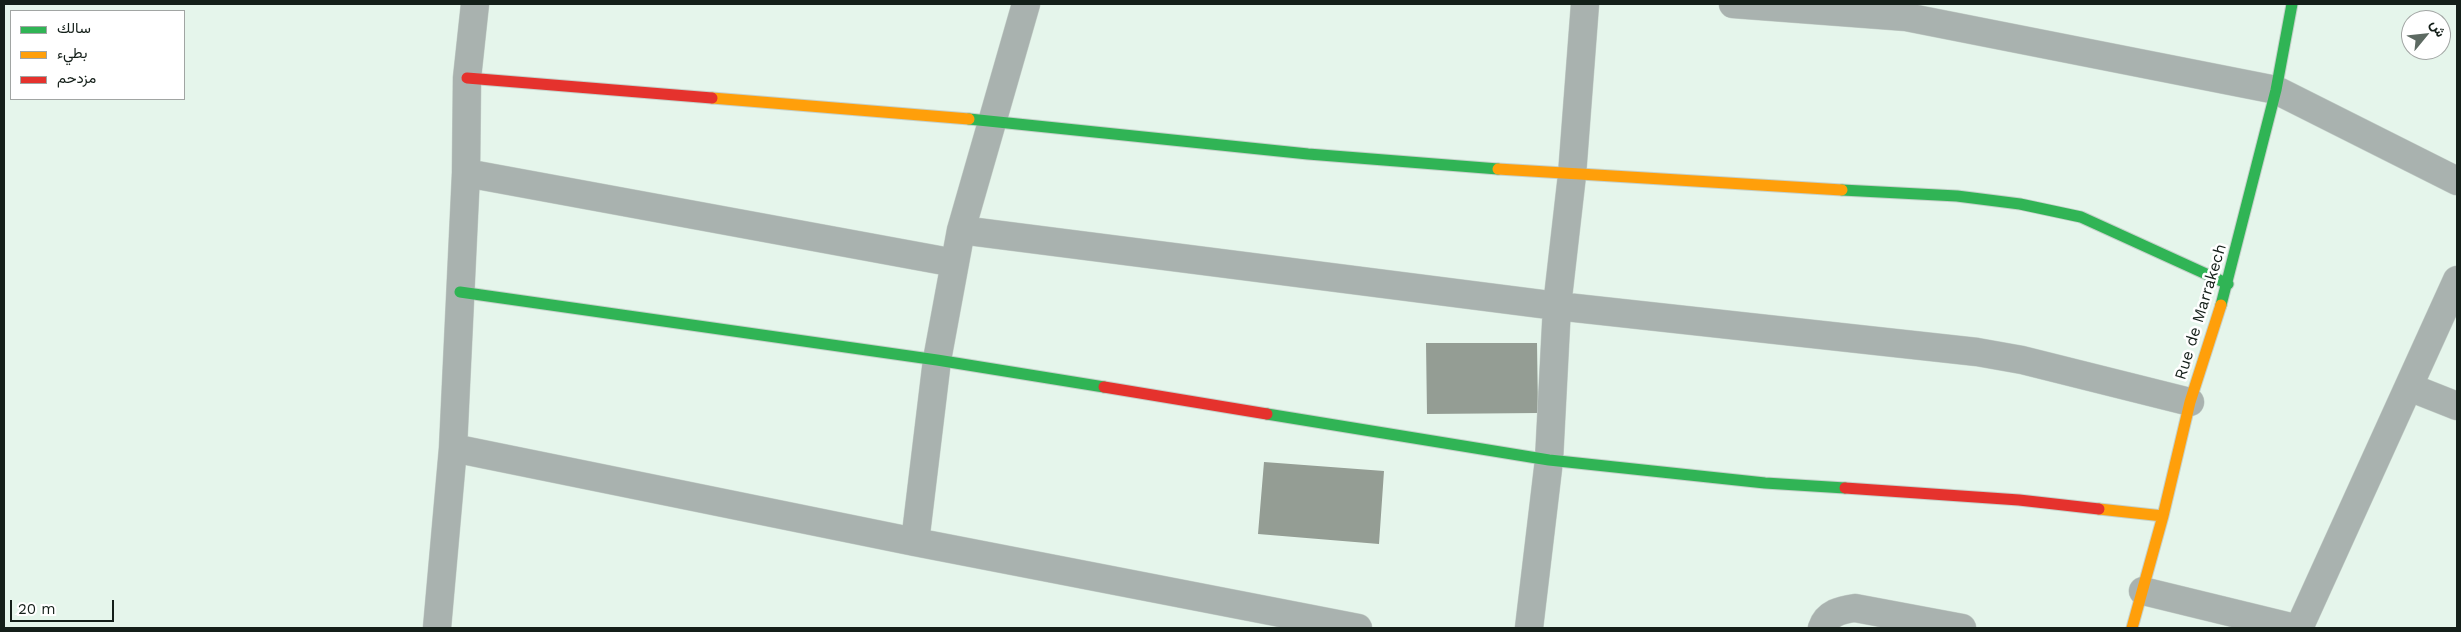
<!DOCTYPE html>
<html>
<head>
<meta charset="utf-8">
<style>
	body { margin:0 }
	#map { position:relative; width:2461px; height:632px; overflow:hidden; background:#e5f5eb; font-family:"Work Sans",Vazirmatn,sans-serif }
	canvas { display:block }
	.frame { position:absolute; inset:0; border:5px solid #141f19; pointer-events:none }
	.legend { position:absolute; left:10px; top:10px; width:175px; height:90px; box-sizing:border-box; background:#fff; border:1px solid #a1a5a3; margin:0; padding:6px 9px; list-style:none; font-size:15px; color:#141f19 }
	.legend li { display:flex; align-items:center; gap:10px; height:25px }
	.legend b { width:25px; border:1px solid #a1a5a3 }
	.north { position:absolute; left:2401px; top:10px; width:50px; height:50px; box-sizing:border-box; background:#fff; border:1px solid #a1a5a3; border-radius:50%; rotate:62deg; font-size:14px; font-weight:700; line-height:20px; text-align:center; color:#141f19 }
	.north::after { content:''; display:block; margin:auto; width:18px; height:22px; background:#5d6a62; clip-path:polygon(50% 0,100% 100%,50% 72%,0 100%) }
	.scale { position:absolute; left:10px; top:600px; width:104px; height:22px; box-sizing:border-box; border:2px solid #141f19; border-top:0; padding-left:6px; font-size:15px; line-height:18px; white-space:nowrap; color:#141f19; -webkit-text-stroke:4px #fff; paint-order:stroke }
</style>
</head>
<body>
<div id="map">
<canvas width="2461" height="632"></canvas>
<div class="frame"></div>
<ul class="legend">
<li><b style="height:6px;background:#30b455"></b>سالك</li>
<li><b style="height:6px;background:#ff9f0a"></b>بطيء</li>
<li><b style="height:6px;background:#e5322d"></b>مزدحم</li>
</ul>
<div class="north">ش</div>
<div class="scale">20 m</div>
</div>
<script>
const g = document.querySelector('canvas').getContext('2d');
g.lineJoin = 'round';
function paint(path, color) { g.fillStyle = color; g.fill(path, 'evenodd'); }
function strokePath(path, color, width, dash) { g.strokeStyle = color; g.lineWidth = width; g.lineCap = dash ? 'butt' : 'round'; g.setLineDash(dash || []); g.stroke(path); }
function write(font, color, halo, rows, align = 'center') {
  g.font = font + ' "Work Sans",sans-serif'; g.lineWidth = 5; g.setLineDash([]); g.textBaseline = 'middle'; g.strokeStyle = halo; g.fillStyle = color; for (const [text, x, y, turn = 0] of rows) {
    g.save(); g.translate(x, y); g.rotate((+turn || 0) * Math.PI / 180); g.textAlign = isNaN(turn) ? turn : align; if (halo) g.strokeText(text, 0, 0); g.fillText(text, 0, 0); g.restore();
  }
}
paint(new Path2D(`
	M 1426,343 L 1537,343 L 1538,413 L 1427,414 Z
	M 1264,462 L 1384,471 L 1379,544 L 1258,534 Z`), '#949d94');
const street = new Path2D(`
	M 1733,4 L 1906,17 L 2276,90 L 2457,181
	M 466,173 L 955,263
	M 961,230 L 1557,306 L 1977,352 L 2022,360 L 2190,402
	M 2409,387 L 2457,406
	M 453,448 L 915,542 L 1358,628
	M 915,542 L 937,360 L 961,230 L 1026,4
	M 2143,591 L 2295,628
	M 437,628 L 453,448 L 466,173 L 467,78 L 475,4
	M 1529,628 L 1549,460 L 1557,306 L 1572,175 L 1585,4
	M 1822,628 C 1827,613 1841,610 1855,608 L 1962,628
	M 2299,628 L 2457,280`);
const fast = new Path2D(`
	M 969,119 L 1308,154 L 1498,169
	M 1842,190 L 1957,196 L 2020,204 L 2081,217 L 2228,284
	M 460,292 L 937,360 L 1104,387
	M 2221,305 L 2276,90 L 2292,4
	M 1267,414 L 1549,460 L 1765,483 L 1845,488`);
const slow = new Path2D(`
	M 712,98 L 969,119
	M 1498,169 L 1842,190
	M 2099,509 L 2163,516
	M 2132,628 L 2163,516 L 2190,402 L 2221,305`);
const jam = new Path2D(`
	M 467,78 L 712,98
	M 1104,387 L 1267,414
	M 1845,488 L 2019,500 L 2099,509`);
strokePath(street, '#c5d1ca', 29);
strokePath(fast, '#c5d1ca', 13);
strokePath(slow, '#c5d1ca', 13);
strokePath(jam, '#c5d1ca', 13);
strokePath(street, '#a9b2af', 28);
strokePath(fast, '#30b455', 11);
strokePath(slow, '#ff9f0a', 11);
strokePath(jam, '#e5322d', 11);
write('16px', '#141f19', '#fff', [
	["Rue de Marrakech",2201,312,-73]
]);
</script>
</body>
</html>
